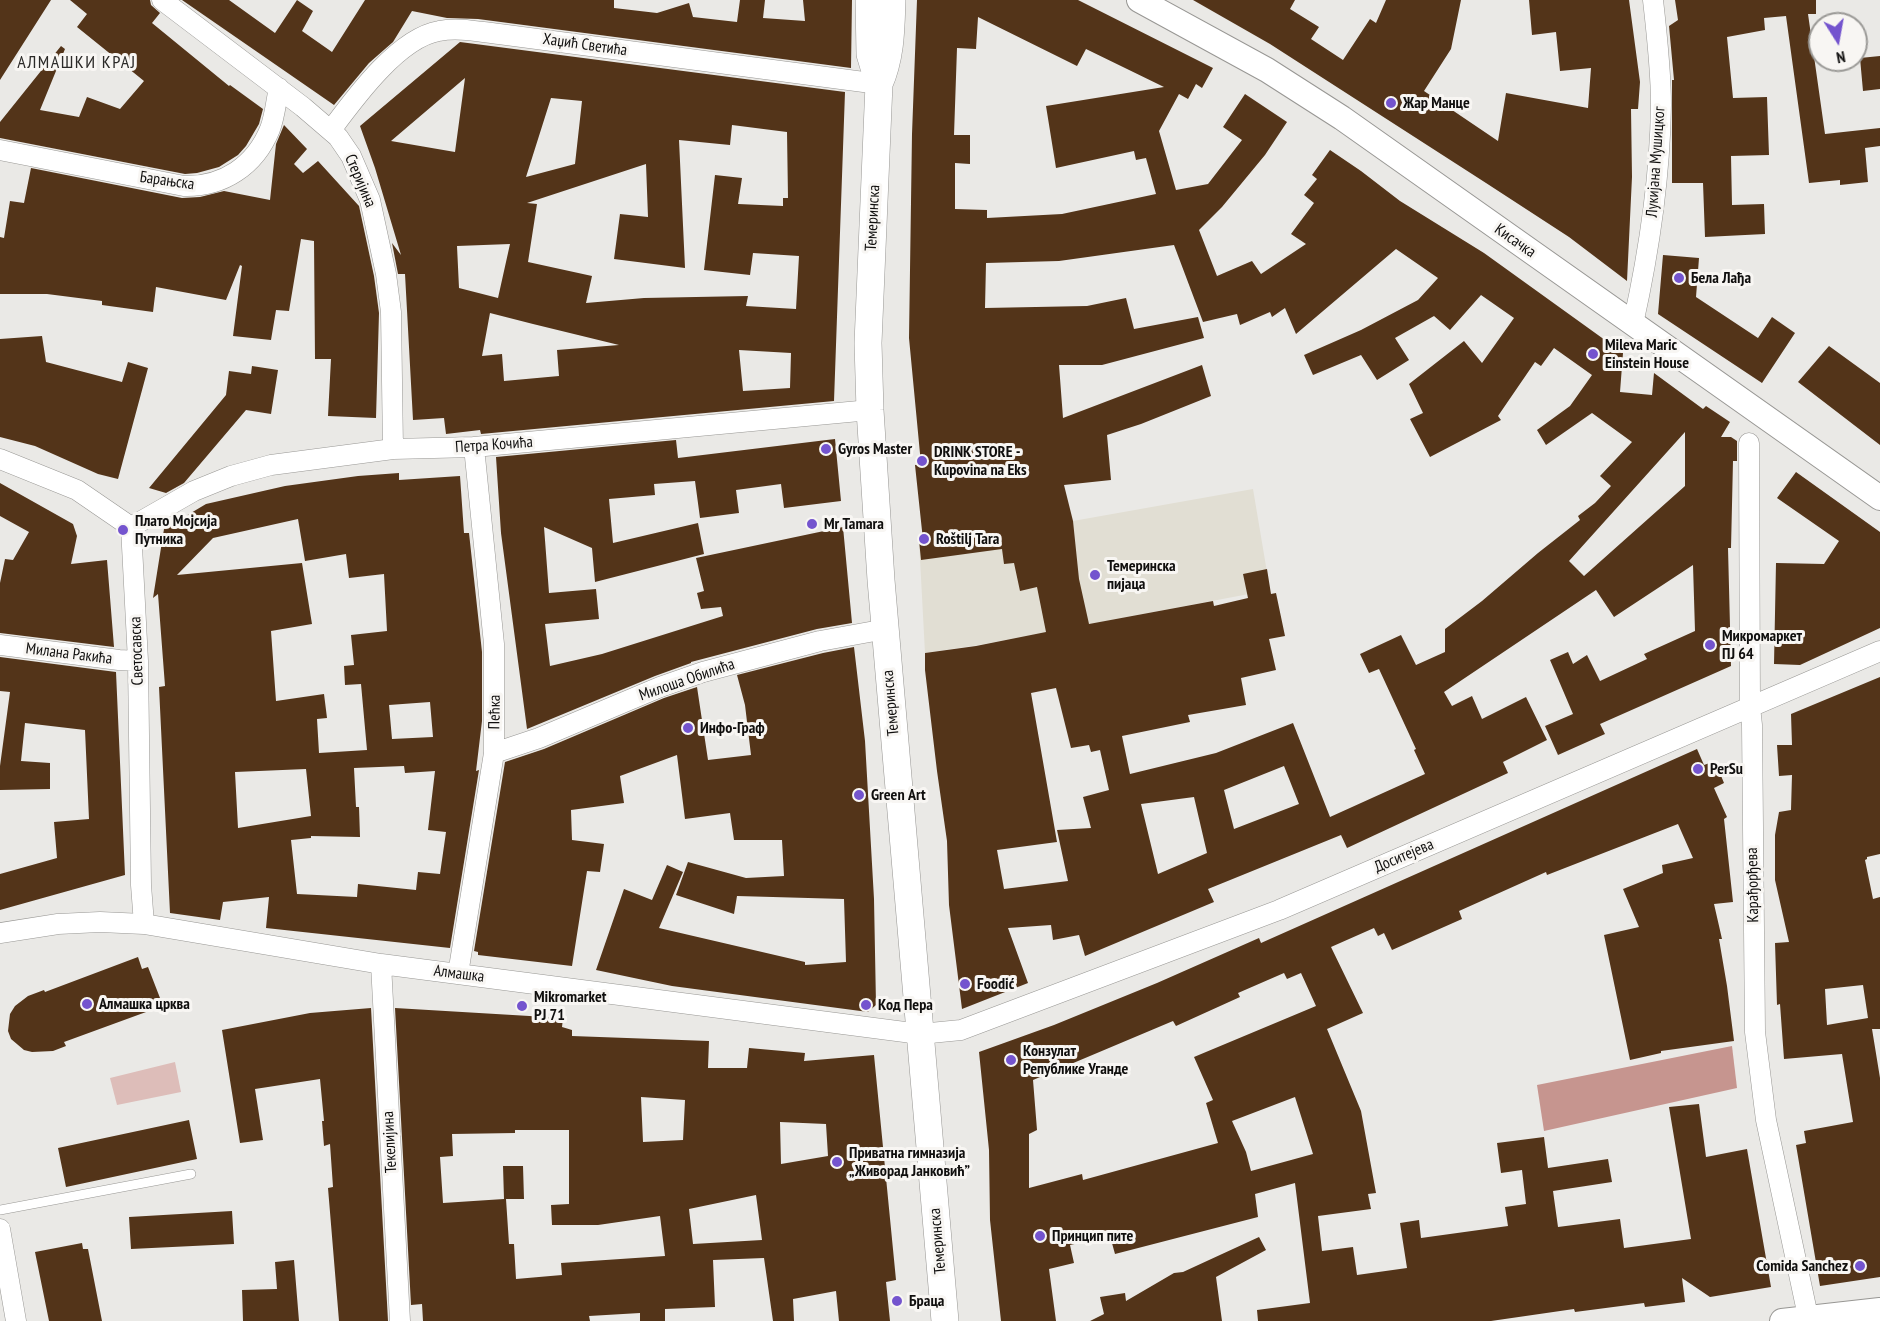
<!DOCTYPE html>
<html>
<head>
<meta charset="utf-8">
<style>
	body { margin:0 }
	#map { position:relative; width:1880px; height:1321px; overflow:hidden; background:#eae9e6; font-family:"PT Sans Narrow",sans-serif }
	canvas { display:block }
	.north { position:absolute; left:1808px; top:12px; width:60px; height:60px; box-sizing:border-box; background:#f8f6f3; border:2px solid #9b9a97; border-radius:50%; rotate:169deg; font-size:16px; font-weight:700; line-height:24px; text-align:center; color:#100f0e }
	.north::after { content:''; display:block; margin:auto; width:21px; height:27px; background:#7454ce; clip-path:polygon(50% 0,100% 100%,50% 72%,0 100%) }
</style>
</head>
<body>
<div id="map">
<canvas width="1880" height="1321"></canvas>
<div class="north">N</div>
</div>
<script>
const g = document.querySelector('canvas').getContext('2d');
g.lineJoin = 'round';
function paint(path, color) { g.fillStyle = color; g.fill(path, 'evenodd'); }
function strokePath(path, color, width, dash) { g.strokeStyle = color; g.lineWidth = width; g.lineCap = dash ? 'butt' : 'round'; g.setLineDash(dash || []); g.stroke(path); }
function write(font, color, halo, rows, align = 'center') {
  g.font = font + ' "PT Sans Narrow",sans-serif'; g.lineWidth = 6; g.setLineDash([]); g.textBaseline = 'middle'; g.strokeStyle = halo; g.fillStyle = color; for (const [text, x, y, turn = 0] of rows) {
    g.save(); g.translate(x, y); g.rotate((+turn || 0) * Math.PI / 180); g.textAlign = isNaN(turn) ? turn : align; if (halo) g.strokeText(text, 0, 0); g.fillText(text, 0, 0); g.restore();
  }
}
paint(new Path2D(`
	M 1253,489 L 1270,590 L 985,644 L 925,653 L 919,540 L 1073,521 Z`), '#e1ded3');
paint(new Path2D(`
	M 175,1062 L 181,1092 L 117,1105 L 110,1078 Z`), '#ddbdb9');
paint(new Path2D(`
	M 1732,1046 L 1737,1088 L 1544,1131 L 1537,1085 Z`), '#c6958f');
paint(new Path2D(`
	M 0,0 L 51,0 L 0,80 Z
	M 70,0 L 150,0 L 151,5 L 160,13 L 152,23 L 229,86 L 230,85 L 263,109 L 259,124 L 246,146 L 238,155 L 219,167 L 197,173 L 185,174 L 0,138 L 0,122 L 61,46 L 65,49 L 40,110 L 79,117 L 87,97 L 120,109 L 144,81 L 77,27 L 87,14 Z
	M 182,0 L 229,0 L 275,33 L 297,0 L 313,11 L 302,31 L 332,52 L 365,0 L 614,0 L 614,8 L 657,13 L 689,3 L 693,17 L 737,22 L 740,0 L 765,0 L 763,18 L 805,21 L 803,0 L 852,0 L 851,68 L 478,19 L 447,18 L 412,11 L 393,42 L 369,63 L 334,105 Z
	M 917,0 L 1078,0 L 1213,68 L 1202,88 L 1196,84 L 1188,99 L 1179,94 L 1159,131 L 1176,190 L 1208,184 L 1242,140 L 1223,127 L 1245,94 L 1287,122 L 1265,155 L 1222,207 L 1199,230 L 1217,276 L 1252,261 L 1261,274 L 1306,244 L 1291,234 L 1314,203 L 1304,195 L 1317,179 L 1312,175 L 1330,150 L 1361,171 L 1400,201 L 1484,253 L 1623,353 L 1620,392 L 1652,395 L 1654,373 L 1703,409 L 1706,406 L 1730,422 L 1721,437 L 1731,437 L 1737,441 L 1737,461 L 1733,461 L 1731,548 L 1728,548 L 1731,666 L 1600,724 L 1605,734 L 1558,755 L 1545,726 L 1573,714 L 1550,660 L 1568,652 L 1573,664 L 1587,655 L 1600,681 L 1647,659 L 1644,654 L 1695,631 L 1693,565 L 1614,617 L 1596,590 L 1444,692 L 1452,706 L 1472,696 L 1482,719 L 1526,697 L 1547,740 L 1503,762 L 1508,773 L 1347,848 L 1341,835 L 1208,889 L 1214,902 L 1085,956 L 1079,935 L 1053,940 L 1051,925 L 1008,928 L 1028,983 L 962,1009 L 949,905 L 947,841 L 937,771 L 925,670 L 925,653 L 976,646 L 1046,632 L 1037,587 L 1020,591 L 1014,563 L 1004,564 L 1002,549 L 921,560 L 919,540 L 923,540 L 915,465 L 921,464 L 909,338 L 912,134 ZM 978,17 L 1077,66 L 1086,49 L 1164,87 L 1046,106 L 1056,168 L 1134,151 L 1136,160 L 1146,158 L 1156,194 L 1062,214 L 987,218 L 987,210 L 955,209 L 955,163 L 970,164 L 970,135 L 954,135 L 957,48 L 976,49 ZM 1174,245 L 1203,322 L 1237,314 L 1240,325 L 1270,312 L 1272,317 L 1285,308 L 1296,334 L 1396,249 L 1438,278 L 1418,300 L 1361,330 L 1304,355 L 1313,375 L 1361,355 L 1377,380 L 1409,360 L 1395,338 L 1434,316 L 1450,330 L 1481,295 L 1514,318 L 1482,363 L 1464,341 L 1409,384 L 1423,413 L 1410,419 L 1430,457 L 1501,420 L 1498,416 L 1535,362 L 1541,366 L 1554,348 L 1592,375 L 1570,406 L 1537,430 L 1546,445 L 1592,413 L 1632,442 L 1600,476 L 1611,486 L 1595,503 L 1578,516 L 1580,520 L 1538,553 L 1482,601 L 1445,629 L 1445,652 L 1416,665 L 1401,635 L 1360,654 L 1369,673 L 1379,669 L 1416,749 L 1414,750 L 1425,774 L 1330,817 L 1293,723 L 1216,753 L 1130,774 L 1122,736 L 1190,722 L 1188,715 L 1246,705 L 1241,678 L 1276,670 L 1269,639 L 1285,636 L 1276,593 L 1271,594 L 1267,569 L 1243,574 L 1248,598 L 1214,606 L 1213,601 L 1089,624 L 1079,579 L 1073,521 L 1064,485 L 1111,480 L 1107,435 L 1141,424 L 1211,396 L 1202,365 L 1063,418 L 1059,365 L 1102,365 L 1204,338 L 1198,317 L 1134,329 L 1126,298 L 1087,306 L 985,308 L 986,263 L 1059,261 ZM 1685,432 L 1685,486 L 1584,576 L 1569,561 ZM 1056,688 L 1071,748 L 1089,745 L 1091,752 L 1100,750 L 1109,790 L 1083,797 L 1091,828 L 1057,830 L 1068,881 L 1004,889 L 997,850 L 1057,842 L 1031,693 ZM 1284,766 L 1299,804 L 1234,829 L 1224,790 ZM 1194,797 L 1207,853 L 1158,874 L 1141,804 Z
	M 1193,0 L 1295,0 L 1290,9 L 1319,27 L 1311,39 L 1343,60 L 1370,19 L 1376,23 L 1386,0 L 1461,0 L 1451,49 L 1424,91 L 1498,141 L 1506,93 L 1588,108 L 1591,68 L 1560,71 L 1556,32 L 1532,35 L 1529,0 L 1629,0 L 1640,82 L 1638,109 L 1631,109 L 1632,177 L 1627,281 L 1569,237 L 1486,183 L 1270,44 Z
	M 1675,0 L 1816,0 L 1816,14 L 1808,14 L 1825,134 L 1880,128 L 1880,146 L 1865,148 L 1868,182 L 1840,185 L 1840,180 L 1809,183 L 1786,16 L 1764,18 L 1765,30 L 1727,37 L 1733,98 L 1767,97 L 1769,155 L 1731,156 L 1732,205 L 1764,204 L 1765,234 L 1705,237 L 1703,183 L 1672,183 L 1672,80 L 1674,80 L 1669,26 L 1678,20 Z
	M 460,42 L 845,92 L 834,401 L 481,434 L 480,430 L 446,434 L 444,418 L 413,420 L 405,274 L 398,274 L 392,243 L 401,255 L 375,168 L 360,126 ZM 465,78 L 455,152 L 391,141 L 418,118 ZM 551,98 L 582,101 L 575,164 L 526,177 ZM 732,125 L 787,132 L 788,198 L 783,198 L 783,206 L 738,204 L 742,178 L 715,175 L 704,270 L 750,275 L 753,253 L 799,256 L 796,309 L 746,306 L 748,296 L 644,298 L 586,303 L 592,276 L 528,262 L 537,204 L 527,203 L 646,164 L 648,217 L 620,214 L 614,259 L 685,268 L 679,140 L 730,145 ZM 510,244 L 498,298 L 459,288 L 457,246 ZM 490,313 L 533,324 L 619,345 L 557,350 L 559,376 L 504,381 L 502,354 L 482,356 ZM 739,350 L 791,353 L 790,388 L 743,391 Z
	M 1880,56 L 1880,89 L 1863,91 L 1860,58 Z
	M 284,125 L 307,149 L 294,164 L 303,173 L 318,161 L 359,206 L 374,276 L 379,313 L 376,418 L 328,416 L 331,359 L 315,359 L 314,241 L 301,239 L 289,311 L 276,310 L 271,340 L 233,336 L 242,266 L 240,265 L 226,300 L 156,287 L 153,312 L 102,305 L 102,301 L 47,294 L 0,294 L 0,237 L 4,238 L 10,201 L 24,203 L 31,168 L 182,198 L 200,197 L 224,191 L 270,200 L 276,144 Z
	M 1663,255 L 1699,258 L 1696,297 L 1758,338 L 1772,317 L 1795,333 L 1762,383 L 1658,314 Z
	M 42,336 L 46,362 L 122,382 L 128,362 L 148,368 L 118,479 L 98,474 L 35,446 L 0,437 L 0,339 Z
	M 1829,346 L 1880,383 L 1880,445 L 1798,382 Z
	M 252,366 L 278,370 L 271,414 L 246,410 L 184,483 L 166,493 L 149,488 L 226,395 L 229,371 L 251,374 Z
	M 835,439 L 841,501 L 784,508 L 781,484 L 736,490 L 739,513 L 700,518 L 695,481 L 654,484 L 655,495 L 609,499 L 613,543 L 698,523 L 704,554 L 595,582 L 592,548 L 544,527 L 549,593 L 596,589 L 599,619 L 545,624 L 550,666 L 602,654 L 723,616 L 721,607 L 701,609 L 697,593 L 704,591 L 696,558 L 843,527 L 852,623 L 817,629 L 691,662 L 691,663 L 655,676 L 527,729 L 501,533 L 496,457 L 676,440 L 678,458 Z
	M 1796,472 L 1880,532 L 1880,628 L 1800,665 L 1774,664 L 1776,563 L 1824,564 L 1839,541 L 1777,498 Z
	M 399,473 L 399,480 L 460,476 L 464,533 L 469,533 L 482,652 L 482,721 L 476,771 L 479,770 L 450,948 L 266,928 L 269,897 L 223,902 L 220,920 L 170,913 L 159,687 L 165,686 L 158,594 L 153,598 L 164,529 L 206,504 L 285,486 L 358,476 ZM 298,519 L 305,561 L 346,554 L 349,578 L 384,574 L 387,631 L 351,635 L 354,665 L 344,666 L 345,685 L 361,684 L 367,750 L 319,753 L 317,719 L 327,718 L 324,694 L 276,701 L 271,631 L 312,624 L 302,563 L 177,575 L 213,538 ZM 430,702 L 433,737 L 392,739 L 389,705 ZM 404,766 L 405,773 L 435,771 L 428,830 L 446,832 L 440,874 L 418,872 L 416,890 L 358,884 L 357,897 L 297,894 L 291,840 L 311,838 L 311,836 L 360,837 L 359,807 L 356,807 L 354,768 ZM 306,769 L 311,816 L 238,828 L 235,772 Z
	M 0,483 L 73,524 L 77,536 L 71,564 L 107,560 L 114,647 L 0,633 L 0,583 L 5,559 L 13,560 L 29,532 L 0,516 Z
	M 854,647 L 865,741 L 874,899 L 876,1005 L 868,1012 L 672,986 L 596,970 L 624,889 L 652,900 L 667,865 L 683,872 L 659,928 L 805,962 L 805,965 L 846,962 L 844,899 L 737,896 L 734,914 L 676,895 L 688,862 L 746,878 L 784,876 L 782,840 L 734,840 L 730,813 L 685,819 L 677,755 L 620,776 L 624,803 L 571,810 L 572,840 L 604,844 L 600,872 L 587,871 L 572,966 L 478,955 L 478,952 L 474,951 L 505,762 L 544,749 L 664,698 L 697,687 L 708,760 L 751,755 L 745,705 L 737,675 L 823,653 Z
	M 0,657 L 116,672 L 125,875 L 0,910 L 0,874 L 57,858 L 54,822 L 89,819 L 85,730 L 25,723 L 21,761 L 50,763 L 50,789 L 0,790 L 0,766 L 10,692 L 0,691 Z
	M 1880,677 L 1880,854 L 1867,857 L 1867,859 L 1865,860 L 1873,899 L 1880,897 L 1880,1029 L 1872,1029 L 1880,1078 L 1880,1277 L 1820,1286 L 1796,1145 L 1806,1143 L 1804,1131 L 1853,1122 L 1842,1054 L 1784,1059 L 1780,1004 L 1777,1005 L 1775,943 L 1789,942 L 1775,880 L 1775,835 L 1779,812 L 1791,810 L 1792,775 L 1779,776 L 1777,745 L 1792,745 L 1791,714 ZM 1863,985 L 1868,1018 L 1827,1025 L 1825,989 Z
	M 1697,749 L 1704,765 L 1715,761 L 1724,783 L 1714,788 L 1727,817 L 1724,819 L 1733,902 L 1714,904 L 1722,939 L 1719,939 L 1727,986 L 1734,1041 L 1661,1051 L 1661,1053 L 1630,1060 L 1604,935 L 1639,927 L 1623,889 L 1663,873 L 1662,865 L 1693,858 L 1678,824 L 1547,875 L 1546,872 L 1459,911 L 1462,919 L 1392,950 L 1384,933 L 1378,936 L 1374,928 L 1331,947 L 1363,1013 L 1327,1029 L 1361,1111 L 1376,1193 L 1368,1194 L 1371,1209 L 1318,1216 L 1322,1251 L 1353,1247 L 1357,1275 L 1407,1268 L 1400,1223 L 1419,1220 L 1421,1238 L 1508,1226 L 1505,1207 L 1526,1204 L 1522,1170 L 1501,1173 L 1497,1143 L 1544,1137 L 1548,1168 L 1608,1159 L 1612,1182 L 1553,1191 L 1558,1227 L 1620,1219 L 1624,1248 L 1691,1239 L 1669,1107 L 1699,1104 L 1706,1157 L 1747,1149 L 1771,1287 L 1710,1297 L 1682,1278 L 1685,1302 L 1645,1307 L 1644,1303 L 1575,1312 L 1574,1309 L 1491,1321 L 1258,1321 L 1257,1310 L 1310,1303 L 1295,1183 L 1255,1194 L 1258,1217 L 1115,1254 L 1110,1236 L 1070,1245 L 1074,1263 L 1049,1269 L 1056,1321 L 1001,1321 L 990,1220 L 989,1150 L 979,1052 L 1054,1025 L 1157,983 L 1259,938 L 1261,943 ZM 1284,973 L 1287,979 L 1301,973 L 1316,1006 L 1194,1057 L 1213,1100 L 1206,1103 L 1218,1143 L 1083,1180 L 1082,1174 L 1029,1188 L 1029,1134 L 1037,1130 L 1033,1080 L 1173,1021 L 1176,1026 L 1240,997 L 1238,993 ZM 1295,1097 L 1313,1154 L 1251,1171 L 1246,1152 L 1232,1121 Z
	M 138,957 L 142,969 L 148,967 L 160,998 L 154,1001 L 157,1008 L 64,1042 L 66,1046 L 53,1051 L 32,1052 L 24,1050 L 11,1039 L 8,1031 L 10,1014 L 15,1006 L 28,996 L 44,990 L 45,992 Z
	M 371,1008 L 388,1321 L 339,1321 L 328,1188 L 333,1187 L 330,1144 L 324,1146 L 322,1121 L 324,1121 L 320,1079 L 255,1089 L 263,1140 L 240,1143 L 222,1030 L 310,1013 Z
	M 395,1008 L 563,1018 L 562,1027 L 572,1030 L 572,1036 L 709,1041 L 708,1068 L 747,1068 L 749,1048 L 805,1053 L 804,1061 L 874,1055 L 896,1280 L 886,1282 L 890,1321 L 839,1321 L 836,1291 L 793,1299 L 794,1321 L 773,1321 L 764,1258 L 713,1260 L 715,1307 L 665,1309 L 665,1321 L 640,1321 L 640,1313 L 589,1316 L 590,1321 L 423,1321 L 422,1304 L 411,1305 ZM 641,1097 L 685,1100 L 683,1140 L 643,1142 ZM 780,1122 L 826,1124 L 828,1156 L 781,1164 ZM 515,1130 L 569,1130 L 569,1204 L 551,1205 L 552,1225 L 598,1225 L 660,1216 L 665,1256 L 561,1263 L 562,1275 L 516,1279 L 514,1244 L 509,1244 L 506,1199 L 524,1199 L 523,1166 L 503,1166 L 504,1199 L 443,1203 L 440,1157 L 453,1156 L 452,1134 L 515,1133 ZM 756,1195 L 762,1240 L 693,1244 L 689,1209 Z
	M 189,1120 L 197,1159 L 66,1187 L 58,1148 Z
	M 232,1211 L 234,1244 L 131,1249 L 129,1217 Z
	M 1259,1237 L 1266,1250 L 1216,1277 L 1222,1321 L 1090,1321 L 1104,1314 L 1100,1297 L 1125,1293 L 1126,1301 L 1174,1273 L 1183,1272 Z
	M 82,1243 L 83,1249 L 88,1249 L 102,1321 L 49,1321 L 35,1252 Z
	M 294,1260 L 299,1321 L 243,1321 L 242,1290 L 277,1289 L 275,1262 Z`), '#533419');
const service = new Path2D(`
	M 0,1210 L 191,1174`);
const minor = new Path2D(`
	M 162,0 L 303,107 L 338,137 L 351,156 L 370,200 L 386,274 L 391,312 L 393,449
	M 331,130 C 354,99 398,38 439,31 C 458,27 480,32 499,34 L 879,84
	M 0,150 L 184,186 C 223,187 255,166 270,129 C 275,116 276,101 279,88
	M 1633,324 C 1649,252 1660,179 1661,105 C 1661,70 1657,35 1653,0
	M 1749,443 L 1750,707 L 1752,725 L 1755,1032 L 1766,1120 L 1809,1321
	M 0,459 L 77,490 L 131,527
	M 131,527 L 194,491 L 231,476 L 271,465 L 393,449 L 474,447 L 870,410
	M 131,527 L 138,661 L 141,885 L 144,924
	M 0,645 L 119,660 L 138,661
	M 494,753 L 539,738 L 660,687 L 703,672 L 820,641 L 886,629
	M 0,933 L 58,924 L 100,922 L 144,924 L 381,964 L 920,1034 L 961,1030 L 1279,910 L 1880,651
	M 381,964 L 400,1321
	M 458,974 L 494,753 L 494,644 L 474,447
	M 0,1229 L 16,1321`);
const tertiary = new Path2D(`
	M 1139,0 L 1267,70 L 1342,118 L 1880,498
	M 1782,1321 L 1880,1310`);
const secondary = new Path2D(`
	M 869,0 L 870,54 L 879,84 L 868,343 L 870,410 L 881,580 L 945,1321
	M 879,84 C 891,57 891,29 892,0`);
strokePath(service, '#989794', 10);
strokePath(minor, '#989794', 21);
strokePath(tertiary, '#989794', 26);
strokePath(secondary, '#989794', 28);
strokePath(service, '#fff', 9);
strokePath(minor, '#fff', 20);
strokePath(tertiary, '#fff', 24);
strokePath(secondary, '#fff', 27);
for (const [x, y, r, color] of [
	[1391,103,6,"#7454ce"],
	[1679,278,6,"#7454ce"],
	[1593,354,6,"#7454ce"],
	[826,449,6,"#7454ce"],
	[922,461,6,"#7454ce"],
	[812,524,6,"#7454ce"],
	[123,530,6,"#7454ce"],
	[924,539,6,"#7454ce"],
	[1095,575,6,"#7454ce"],
	[1710,645,6,"#7454ce"],
	[688,728,6,"#7454ce"],
	[1698,769,6,"#7454ce"],
	[859,795,6,"#7454ce"],
	[965,984,6,"#7454ce"],
	[87,1004,6,"#7454ce"],
	[866,1005,6,"#7454ce"],
	[522,1006,6,"#7454ce"],
	[1011,1060,6,"#7454ce"],
	[837,1162,6,"#7454ce"],
	[1040,1236,6,"#7454ce"],
	[1860,1266,6,"#7454ce"],
	[897,1301,6,"#7454ce"]
]) { const dot = new Path2D(); dot.arc(x, y, r, 0, 2 * Math.PI); g.fillStyle = color; g.fill(dot); strokePath(dot, '#f8f6f3', 2); }
write('16px', '#100f0e', '#f8f6f3', [
	["Хаџић Светића",585,45,8],
	["Лукијана Мушицког",1656,162,-86],
	["Барањска",167,181,8],
	["Стеријина",360,181,67],
	["Темеринска",873,218,-87],
	["Кисачка",1515,241,35],
	["Петра Кочића",494,445,-4],
	["Светосавска",137,651,-92],
	["Милана Ракића",69,654,7],
	["Милоша Обилића",687,680,-19],
	["Темеринска",891,703,-95],
	["Пећка",495,712,-89],
	["Доситејева",1404,856,-23],
	["Карађорђева",1753,885,-91],
	["Алмашка",459,974,7],
	["Текелијина",390,1142,-93],
	["Темеринска",938,1241,-95]
]);
write('bold 16px', '#100f0e', '#f8f6f3', [
	["Жар Манце",1403,103],
	["Бела Лађа",1691,278],
	["Mileva Maric",1605,345],
	["Einstein House",1605,363],
	["Gyros Master",838,449],
	["DRINK STORE -",934,452],
	["Kupovina na Eks",934,470],
	["Плато Мојсија",135,521],
	["Путника",135,539],
	["Mr Tamara",824,524],
	["Roštilj Tara",936,539],
	["Темеринска",1107,566],
	["пијаца",1107,584],
	["Микромаркет",1722,636],
	["ПЈ 64",1722,654],
	["Инфо-Граф",700,728],
	["PerSu",1710,769],
	["Green Art",871,795],
	["Foodić",977,984],
	["Mikromarket",534,997],
	["PJ 71",534,1015],
	["Алмашка црква",99,1004],
	["Код Пера",878,1005],
	["Конзулат",1023,1051],
	["Републике Уганде",1023,1069],
	["Приватна гимназија",849,1153],
	["„Живорад Јанковић”",849,1171],
	["Принцип пите",1052,1236],
	["Comida Sanchez",1848,1266,"right"],
	["Браца",909,1301]
], 'left');
g.letterSpacing = '1.5px';
write('18px', '#2b2a28', '#f8f6f3', [
	["АЛМАШКИ КРАЈ",77,63]
]);
g.letterSpacing = '0px';
</script>
</body>
</html>
